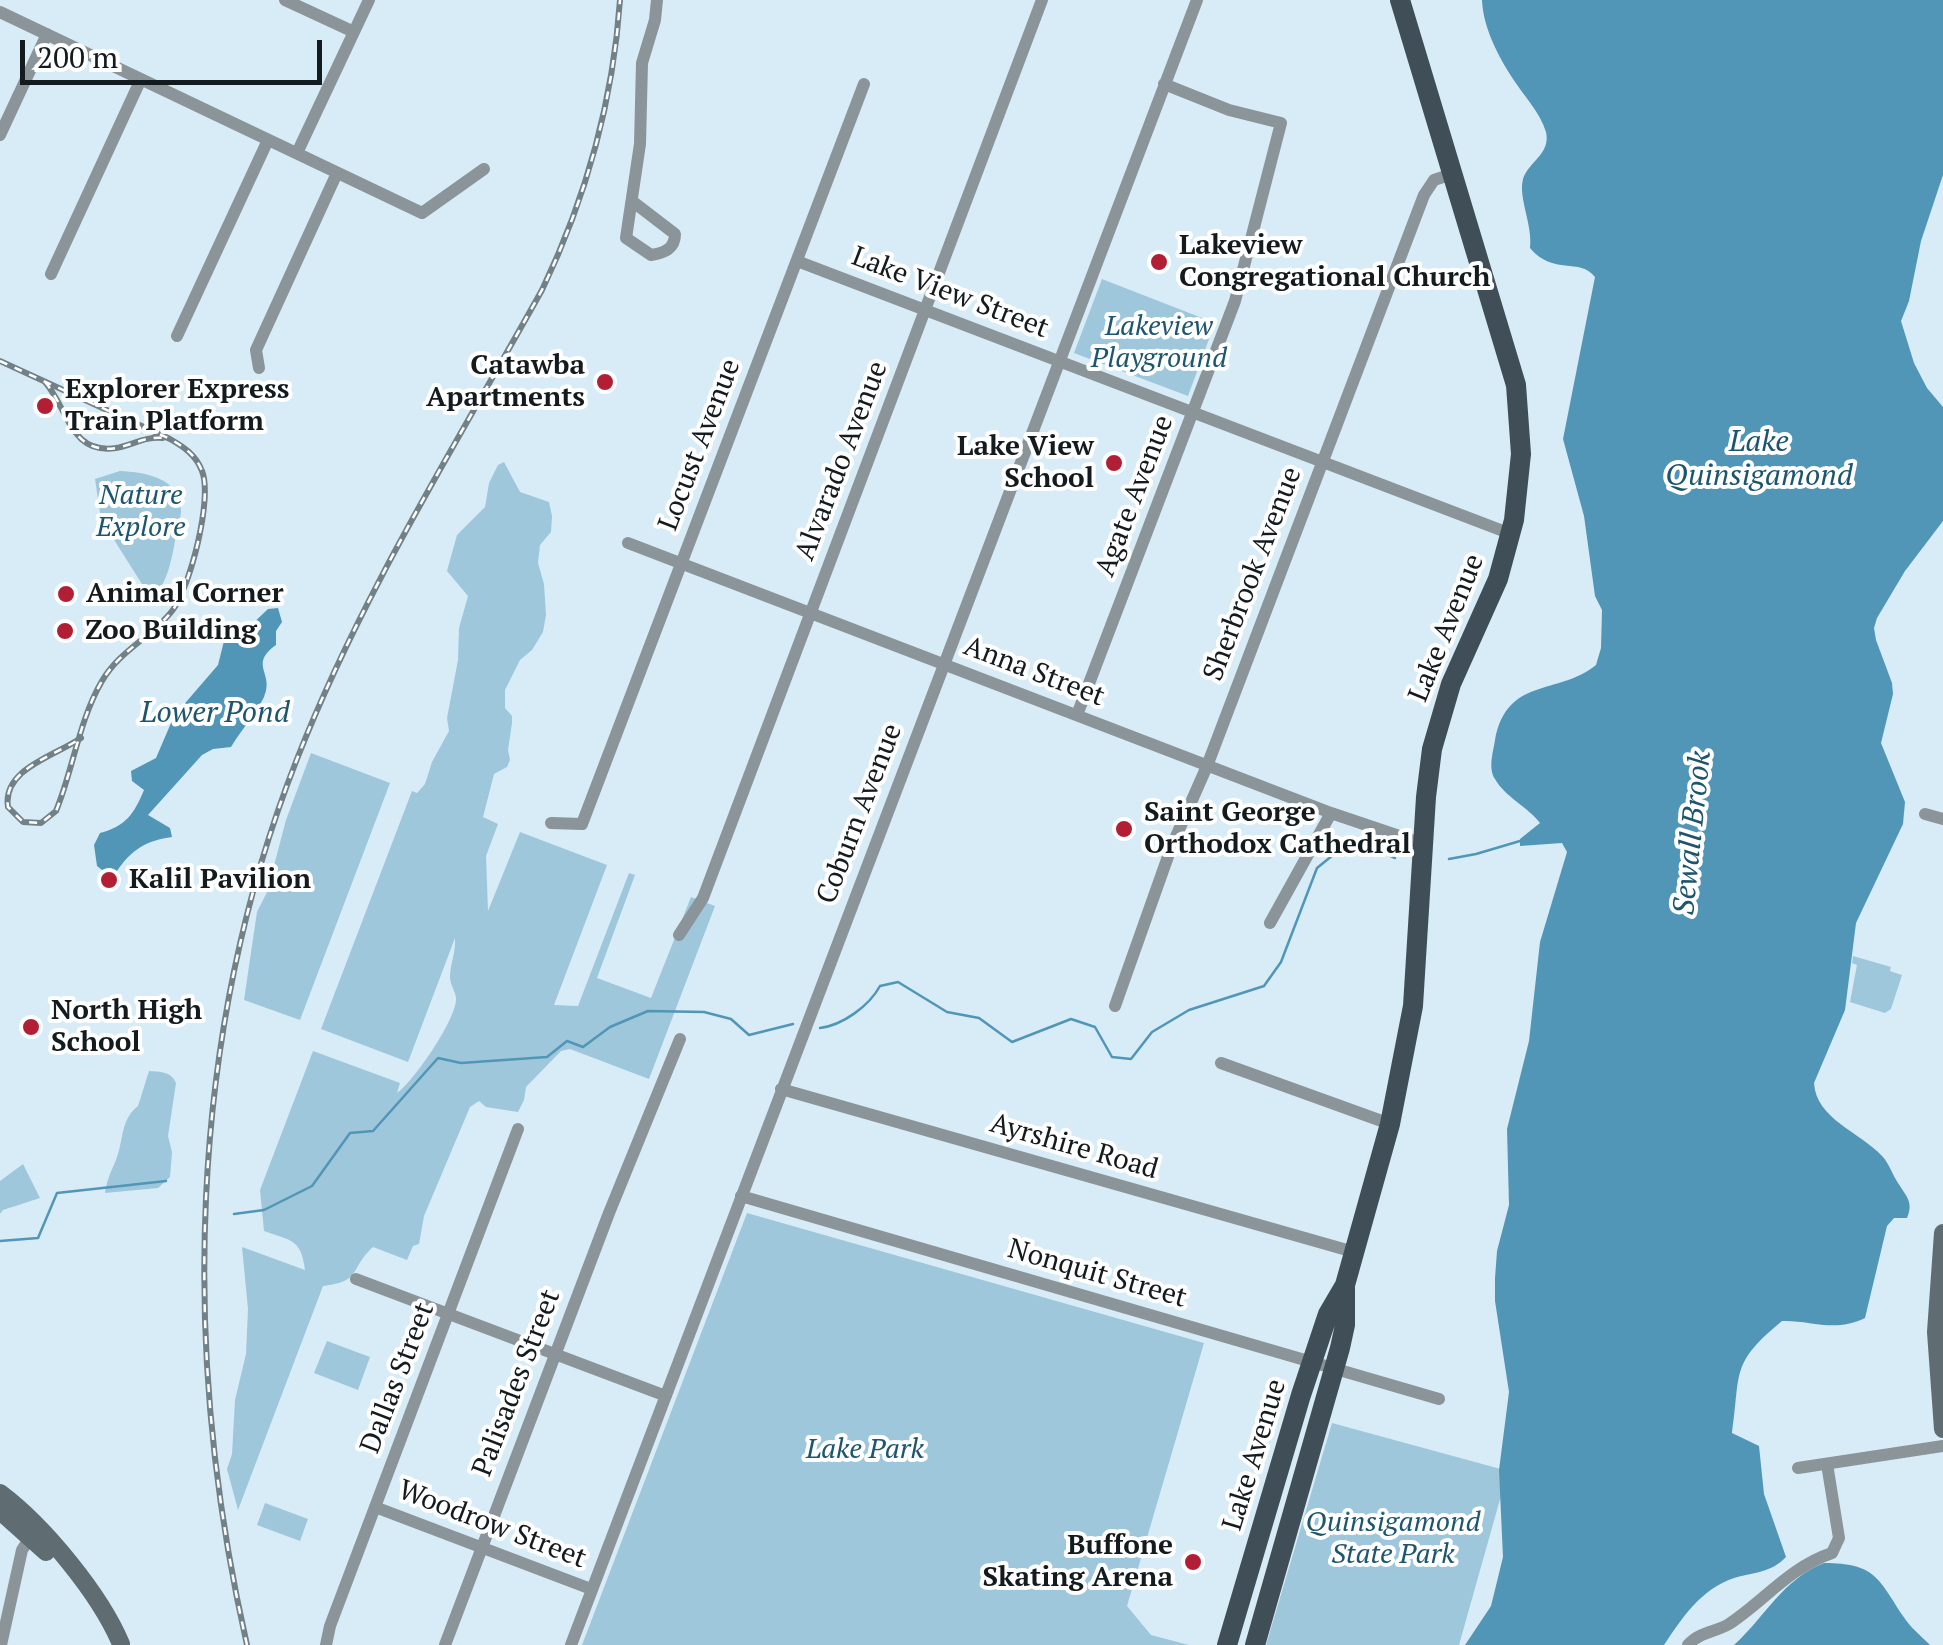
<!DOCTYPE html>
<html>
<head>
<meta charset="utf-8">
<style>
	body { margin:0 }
	#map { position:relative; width:1943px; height:1645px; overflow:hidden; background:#d7ecf7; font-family:"PT Serif",serif }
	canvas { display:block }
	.scale { position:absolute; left:20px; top:40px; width:302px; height:45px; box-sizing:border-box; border:5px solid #141b1f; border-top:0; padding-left:12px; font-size:30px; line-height:35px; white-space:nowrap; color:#141b1f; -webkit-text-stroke:8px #fff; paint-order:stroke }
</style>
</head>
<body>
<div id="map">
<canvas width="1943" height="1645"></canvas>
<div class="scale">200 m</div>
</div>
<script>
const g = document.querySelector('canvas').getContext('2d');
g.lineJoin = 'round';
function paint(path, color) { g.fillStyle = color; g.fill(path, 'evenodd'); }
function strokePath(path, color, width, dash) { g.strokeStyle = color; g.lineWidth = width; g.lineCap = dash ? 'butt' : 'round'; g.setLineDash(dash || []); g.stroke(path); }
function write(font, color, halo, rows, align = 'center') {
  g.font = font + ' "PT Serif",serif'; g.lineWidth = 8; g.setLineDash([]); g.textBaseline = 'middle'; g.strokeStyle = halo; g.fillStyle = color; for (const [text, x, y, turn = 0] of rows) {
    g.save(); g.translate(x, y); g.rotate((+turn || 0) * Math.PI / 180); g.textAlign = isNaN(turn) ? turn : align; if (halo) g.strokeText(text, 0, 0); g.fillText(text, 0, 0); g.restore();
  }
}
paint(new Path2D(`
	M 1102,279 L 1215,323 L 1188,396 L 1074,353 Z
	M 504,462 L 520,492 L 549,502 L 552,516 L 551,532 L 540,545 L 538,563 L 544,584 L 546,615 L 543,632 L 532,650 L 520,660 L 505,690 L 505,708 L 512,716 L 512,723 L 508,750 L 510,760 L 507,767 L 494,774 L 483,817 L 498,824 L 486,856 L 488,911 L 520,832 L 607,865 L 554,1005 L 578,1006 L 629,873 L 635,875 L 597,978 L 651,998 L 691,897 L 715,906 L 649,1079 L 570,1049 L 561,1051 L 526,1087 L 524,1100 L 518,1112 L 486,1107 L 479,1101 L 470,1107 L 424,1216 L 419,1244 L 413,1246 L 407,1260 L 373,1247 C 348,1270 363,1281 323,1286 L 238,1510 L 227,1469 L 232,1454 L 235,1400 L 246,1354 L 248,1309 L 242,1247 L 305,1270 C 301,1239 292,1241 264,1231 L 260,1190 L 313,1051 L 400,1083 L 397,1093 C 414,1081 455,1021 456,1000 C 457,994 450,985 450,977 C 450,965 456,952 455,938 L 408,1062 L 321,1029 L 412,791 L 417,793 L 425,784 L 432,762 L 449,731 L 447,718 L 458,660 L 459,628 L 468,596 L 447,571 L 457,535 L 485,507 L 489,483 L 498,465 Z
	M 120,471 C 145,472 181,478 181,511 C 181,518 177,527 176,535 C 172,559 168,582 152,600 L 101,519 L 95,479 Z
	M 311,753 L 390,783 L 300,1020 L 244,1000 L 257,912 L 267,892 L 286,820 Z
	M 1853,956 L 1891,967 L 1890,971 L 1902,975 L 1891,1009 L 1885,1013 L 1850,1002 L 1857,965 L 1852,963 Z
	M 149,1071 C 160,1072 171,1071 176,1083 L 168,1136 L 172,1152 L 170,1177 L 158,1188 L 105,1193 C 107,1179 111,1172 116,1160 C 124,1140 120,1120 138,1106 Z
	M 23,1164 L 40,1198 L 3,1210 L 0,1214 L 0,1181 Z
	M 747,1213 L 1204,1343 L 1127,1606 L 1151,1635 L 1189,1645 L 582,1645 Z
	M 327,1341 L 370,1357 L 358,1390 L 314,1373 Z
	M 1332,1423 L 1508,1471 L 1459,1645 L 1266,1645 Z
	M 265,1503 L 308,1519 L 300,1541 L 257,1525 Z`), '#9ec7db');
paint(new Path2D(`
	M 1482,0 L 1943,0 L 1943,175 L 1921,241 L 1909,301 L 1901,321 L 1914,363 L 1927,388 L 1943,407 L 1943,521 L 1905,571 L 1877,618 L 1874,628 L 1876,640 L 1892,683 L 1893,694 L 1881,743 L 1905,802 L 1903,824 L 1856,923 L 1845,1010 L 1814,1083 C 1816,1119 1860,1132 1882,1156 C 1889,1163 1892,1174 1898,1183 C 1906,1196 1914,1202 1907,1218 L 1894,1218 L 1887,1226 L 1865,1318 C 1834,1333 1811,1320 1782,1321 C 1730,1364 1741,1371 1732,1433 L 1759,1446 L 1764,1494 L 1786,1557 C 1771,1573 1754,1572 1734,1578 C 1701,1589 1682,1618 1664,1645 L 1465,1645 L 1491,1606 L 1503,1557 L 1499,1470 L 1509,1392 L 1495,1301 L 1495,1278 L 1497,1251 L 1509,1205 L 1507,1129 L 1529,1041 L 1540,942 L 1567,852 L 1562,843 L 1520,846 L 1520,839 L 1540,823 C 1528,807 1505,797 1495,779 C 1488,768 1493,753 1495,740 C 1507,676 1558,696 1596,665 L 1601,648 L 1602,610 L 1595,596 L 1584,516 L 1563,439 L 1595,277 C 1580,257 1553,276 1530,248 C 1533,225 1518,198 1523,179 C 1529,161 1551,154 1546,132 C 1540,112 1524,96 1513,79 C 1498,56 1483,27 1482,0 Z
	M 278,608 L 282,622 L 276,631 L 276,645 C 248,665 275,673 264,697 C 256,714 241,730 231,747 L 213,749 L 202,755 L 148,815 L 170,828 L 172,837 C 147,840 131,850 117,871 L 106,873 L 97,866 L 94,845 L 100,833 C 126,826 134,814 144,790 L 132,781 L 131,771 L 156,758 L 174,716 L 218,665 L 224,641 L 236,630 L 249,627 L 268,609 Z
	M 1824,1563 C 1875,1563 1878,1578 1903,1616 C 1910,1627 1921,1636 1930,1645 L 1734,1645 C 1765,1617 1783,1579 1824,1563 Z`), '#5196b7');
strokePath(new Path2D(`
	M 1449,859 L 1476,854 L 1520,841
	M 820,1028 C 843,1025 869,1006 880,986 L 898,982 L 947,1012 L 979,1018 L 1012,1042 L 1071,1019 L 1095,1027 L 1112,1057 L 1131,1059 L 1152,1032 L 1189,1010 L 1264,986 L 1281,962 L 1317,868 L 1338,851 L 1367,845 L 1395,858
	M 234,1214 L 264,1210 L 312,1186 L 350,1133 L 373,1131 L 438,1058 L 461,1063 L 547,1057 L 567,1041 L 583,1047 L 610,1027 L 648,1011 L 704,1012 L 731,1019 L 749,1035 L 793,1024
	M 0,1241 L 38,1238 L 57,1193 L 166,1181`), '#5196b7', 2.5);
strokePath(new Path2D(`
	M 285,0 L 354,32
	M 0,12 L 422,213 L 484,169
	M 0,135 L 47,34
	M 297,153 L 369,0
	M 632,201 L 675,234 C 675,249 664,253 651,255 L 626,238 L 640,144 L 642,63 L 655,20 L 657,0
	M 797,261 L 1511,534
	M 51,274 L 141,79
	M 177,336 L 268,140
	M 259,368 L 256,350 L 337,173
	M 628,543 L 1331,813 L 1423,844
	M 1077,715 L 1235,301 L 1281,123 L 1229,110 L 1164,84
	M 1925,814 L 1943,819
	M 551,823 L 582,824 L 864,84
	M 1270,923 L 1331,813
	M 679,935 L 703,898 L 1042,0
	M 1115,1006 L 1171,848 L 1207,766 L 1424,195 L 1434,180 L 1452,174
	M 1221,1063 L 1390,1124
	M 781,1089 L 1354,1252
	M 741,1196 L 1439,1399
	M 356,1279 L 666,1396
	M 1798,1468 L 1943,1446
	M 375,1507 L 591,1589
	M 1,1645 L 22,1550 L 33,1533
	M 326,1645 L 330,1626 L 518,1129
	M 445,1645 L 609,1213 L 680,1039
	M 571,1645 L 1197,0
	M 1688,1645 C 1699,1632 1716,1632 1729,1624 C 1764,1601 1790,1567 1832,1553 L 1839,1538 L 1827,1464`), '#8b9498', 12);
strokePath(new Path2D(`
	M 1943,1233 L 1936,1332 L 1943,1429
	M 0,1493 C 44,1526 100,1594 121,1644
	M 0,1511 L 46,1552`), '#5f6c72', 18);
strokePath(new Path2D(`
	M 1227,1645 L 1301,1395 L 1328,1314 L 1345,1285 L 1390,1124 L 1413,1006 L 1426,797 L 1432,749 L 1451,684 L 1498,579 L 1514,520 L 1521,454 L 1516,385 L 1400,0
	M 1255,1645 L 1340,1348 L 1345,1325 L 1345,1287`), '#404f57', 20);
const rail = new Path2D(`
	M 0,361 L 170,439 C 184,447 196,455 202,471 C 213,498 190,588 172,611 C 151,638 120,650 102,681 C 79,720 73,770 56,811 L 41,823 L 23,822 L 8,807 C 2,769 55,756 81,738
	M 45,382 C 68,408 70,455 116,448 C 133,445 145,436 163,438
	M 247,1645 C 181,1354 187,1038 297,759 C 361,595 457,443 542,290 C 586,198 613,102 620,0`);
strokePath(rail, '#728087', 6);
strokePath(rail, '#fff', 2.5, [8]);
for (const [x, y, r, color] of [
	[1159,262,10,"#b21f34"],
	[605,382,10,"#b21f34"],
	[45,406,10,"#b21f34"],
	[1114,463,10,"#b21f34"],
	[66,594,10,"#b21f34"],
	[65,631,10,"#b21f34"],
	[1124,829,10,"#b21f34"],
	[109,880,10,"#b21f34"],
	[31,1027,10,"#b21f34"],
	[1193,1562,10,"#b21f34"]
]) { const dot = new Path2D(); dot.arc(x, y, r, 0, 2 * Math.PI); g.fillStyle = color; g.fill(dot); strokePath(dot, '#fff', 4); }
write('bold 28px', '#141b1f', '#fff', [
	["Lakeview",1179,246],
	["Congregational Church",1179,278],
	["Catawba",585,366,"right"],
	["Apartments",585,398,"right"],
	["Explorer Express",65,390],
	["Train Platform",65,422],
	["Lake View",1094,447,"right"],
	["School",1094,479,"right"],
	["Animal Corner",86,594],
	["Zoo Building",85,631],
	["Saint George",1144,813],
	["Orthodox Cathedral",1144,845],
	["Kalil Pavilion",129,880],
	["North High",51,1011],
	["School",51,1043],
	["Buffone",1173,1546,"right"],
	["Skating Arena",1173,1578,"right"]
], 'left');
write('28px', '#141b1f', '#fff', [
	["Lake View Street",950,293,21],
	["Locust Avenue",700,445,-69],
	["Alvarado Avenue",842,461,-69],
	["Agate Avenue",1135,496,-69],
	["Sherbrook Avenue",1253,574,-69],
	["Lake Avenue",1447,628,-68],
	["Anna Street",1034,672,21],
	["Coburn Avenue",860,814,-69],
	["Ayrshire Road",1074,1147,16],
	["Nonquit Street",1097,1274,16],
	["Dallas Street",398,1378,-69],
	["Palisades Street",517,1383,-69],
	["Lake Avenue",1255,1455,-73],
	["Woodrow Street",492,1525,21]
]);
write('italic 28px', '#1e566d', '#fff', [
	["Lakeview",1159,327],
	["Playground",1159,359],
	["Nature",141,496],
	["Explore",141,528],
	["Lake Park",865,1450],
	["Quinsigamond",1393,1523],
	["State Park",1393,1555]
]);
write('italic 30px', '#1d556d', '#fff', [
	["Lake",1759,442],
	["Quinsigamond",1759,476],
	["Lower Pond",215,713],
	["Sewall Brook",1693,833,-84]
]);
</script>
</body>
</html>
